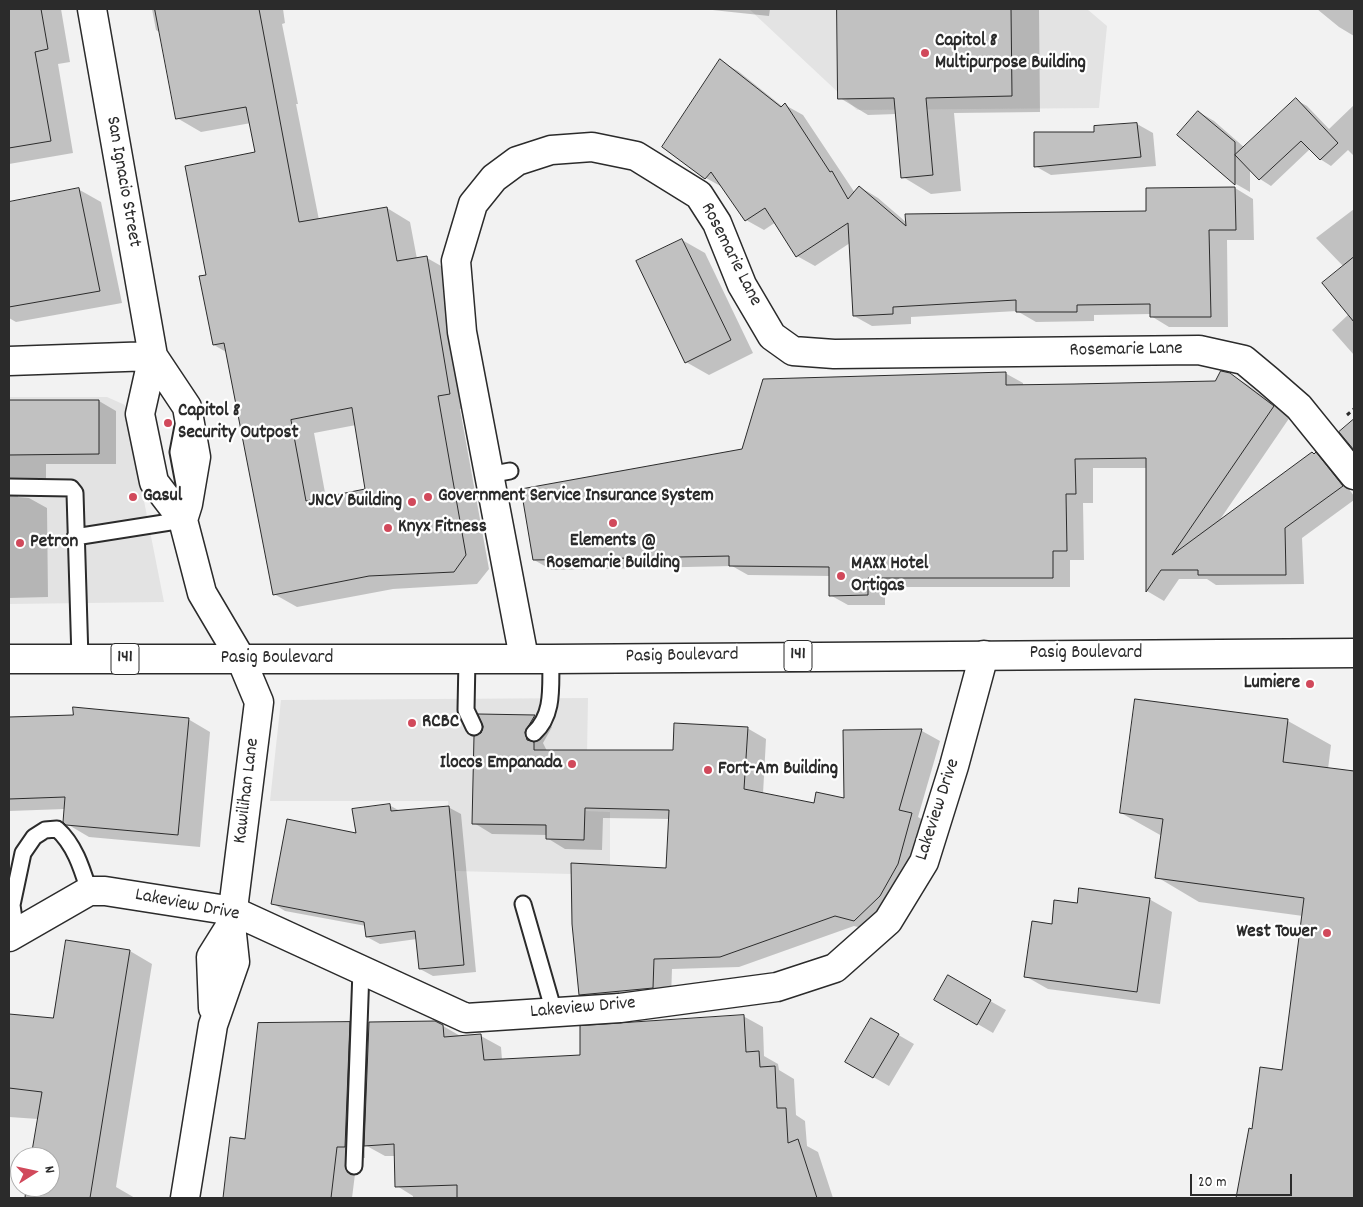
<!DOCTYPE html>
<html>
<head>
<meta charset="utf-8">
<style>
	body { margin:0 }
	#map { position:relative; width:1363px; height:1207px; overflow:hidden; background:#f2f2f2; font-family:Dekko,sans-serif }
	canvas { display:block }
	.frame { position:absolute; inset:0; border:10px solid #2b2b2b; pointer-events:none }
	.north { position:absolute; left:10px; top:1147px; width:50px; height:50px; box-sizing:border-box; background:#fff; border:1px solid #aaa; border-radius:50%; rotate:80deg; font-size:14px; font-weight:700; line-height:20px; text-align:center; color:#2b2b2b }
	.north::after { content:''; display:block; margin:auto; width:18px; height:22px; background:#d1495b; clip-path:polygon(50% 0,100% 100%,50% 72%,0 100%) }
	.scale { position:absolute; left:1190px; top:1174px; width:102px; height:22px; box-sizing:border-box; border:2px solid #2b2b2b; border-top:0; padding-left:6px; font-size:15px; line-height:18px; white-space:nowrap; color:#2b2b2b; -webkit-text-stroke:4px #fff; paint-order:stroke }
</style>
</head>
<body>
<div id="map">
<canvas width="1363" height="1207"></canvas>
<div class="frame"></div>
<div class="north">N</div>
<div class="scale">20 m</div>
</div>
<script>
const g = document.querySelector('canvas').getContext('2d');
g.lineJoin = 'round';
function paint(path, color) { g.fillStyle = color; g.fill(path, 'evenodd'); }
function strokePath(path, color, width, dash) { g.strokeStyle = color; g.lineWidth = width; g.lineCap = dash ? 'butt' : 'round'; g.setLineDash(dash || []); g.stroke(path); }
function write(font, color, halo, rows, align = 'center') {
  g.font = font + ' Dekko,sans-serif'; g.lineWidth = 4.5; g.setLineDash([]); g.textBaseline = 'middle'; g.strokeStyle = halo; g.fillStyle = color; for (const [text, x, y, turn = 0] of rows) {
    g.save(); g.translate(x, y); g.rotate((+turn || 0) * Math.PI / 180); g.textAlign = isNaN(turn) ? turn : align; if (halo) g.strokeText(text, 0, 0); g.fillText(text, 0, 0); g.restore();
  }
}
paint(new Path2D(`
	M 749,9 L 1087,9 L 1107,26 L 1099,108 L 857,110 Z
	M 9,397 L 107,397 L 125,405 L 164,602 L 9,604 Z
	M 588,698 L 586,811 L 610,812 L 610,875 L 454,871 L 448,801 L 270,801 L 281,700 Z`), '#e3e3e3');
paint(new Path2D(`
	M 9,9 L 61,9 L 70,62 L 58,64 L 73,153 L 9,164 Z
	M 152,9 L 283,9 L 285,23 L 282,24 L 298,104 L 296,104 L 319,220 L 387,208 L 410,222 L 417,259 L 427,258 L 450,271 L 473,407 L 460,409 L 489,569 L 477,584 L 393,589 L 297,607 L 274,594 L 226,352 L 214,345 L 256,153 L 251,123 L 201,132 L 177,118 L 161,33 L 156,30 ZM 356,425 L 366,490 L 326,498 L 314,433 Z
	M 703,9 L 770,9 L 769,16 Z
	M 839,9 L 1039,9 L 1040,112 L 954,113 L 961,191 L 931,194 L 903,177 L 896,114 L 868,115 L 840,98 Z
	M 1317,9 L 1354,9 L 1354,36 L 1339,27 Z
	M 720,61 L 738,71 L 783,107 L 785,105 L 803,115 L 855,193 L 860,187 L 878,198 L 907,223 L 1148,213 L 1235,188 L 1253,199 L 1254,240 L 1227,240 L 1228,327 L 1169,327 L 1151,316 L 1151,314 L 1094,315 L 1094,321 L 1036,322 L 1017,311 L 911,317 L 911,324 L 872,326 L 854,316 L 850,243 L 815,266 L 797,256 L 776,222 L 764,230 L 746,220 L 724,188 L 706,178 Z
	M 1296,100 L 1307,106 L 1329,129 L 1354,105 L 1354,156 L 1348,150 L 1331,166 L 1320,159 L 1310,149 L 1271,186 L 1260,179 L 1250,169 L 1250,192 L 1236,184 L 1179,135 L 1199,112 L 1214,121 L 1245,148 Z
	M 1137,124 L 1153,133 L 1156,166 L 1051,175 L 1035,166 L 1096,133 Z
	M 78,189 L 101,202 L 122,303 L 16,322 L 9,318 L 9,203 Z
	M 1354,209 L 1354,355 L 1332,330 L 1349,314 L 1344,267 L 1316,238 Z
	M 682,240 L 705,253 L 753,353 L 709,375 L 686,362 Z
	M 1005,373 L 1023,383 L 1023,386 L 1215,382 L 1230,374 L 1248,385 L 1290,417 L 1219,521 L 1312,453 L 1330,463 L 1354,496 L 1354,500 L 1302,538 L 1304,584 L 1216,585 L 1207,579 L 1179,579 L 1164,601 L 1147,591 L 1147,468 L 1093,468 L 1093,503 L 1083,503 L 1084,560 L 1070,560 L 1070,587 L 885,587 L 885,605 L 848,605 L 830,595 L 830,576 L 748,575 L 732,566 L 552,570 L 534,560 L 743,450 Z
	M 9,401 L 99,401 L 116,411 L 116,464 L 46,464 L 46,487 L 18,492 L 18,497 L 29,498 L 47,508 L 48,597 L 9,598 Z
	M 1136,700 L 1288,721 L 1331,745 L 1328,769 L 1354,773 L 1354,1198 L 1237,1198 L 1250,1130 L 1253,1130 L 1283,1072 L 1303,916 L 1199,902 L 1157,877 L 1162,836 L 1121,813 Z
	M 480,715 L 534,716 L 552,727 L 543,743 L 547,751 L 674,751 L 747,728 L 766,739 L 763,794 L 815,804 L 845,800 L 844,732 L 922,731 L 940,741 L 918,817 L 930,824 L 873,931 L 854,926 L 739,967 L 672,969 L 671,998 L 598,1005 L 580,994 L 667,869 L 670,819 L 603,818 L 602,850 L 565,849 L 547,838 L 547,835 L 492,834 L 474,823 L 485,727 Z
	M 74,717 L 188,719 L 210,732 L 200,847 L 89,837 L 67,824 L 65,809 L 9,811 L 9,718 Z
	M 389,805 L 400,811 L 448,807 L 461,814 L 476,972 L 433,976 L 420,969 L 417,939 L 380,944 L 367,937 L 366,926 L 285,911 L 272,903 Z
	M 1149,899 L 1172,912 L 1160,1004 L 1048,989 L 1025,976 L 1053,925 L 1078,904 Z
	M 130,951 L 152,964 L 116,1187 L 135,1198 L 28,1198 L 28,1187 L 50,1187 L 50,1157 L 33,1157 L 38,1119 L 9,1117 L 9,1015 L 54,1019 Z
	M 948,977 L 1006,1010 L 993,1033 L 935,999 Z
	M 743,1016 L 763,1027 L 764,1056 L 778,1064 L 779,1070 L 794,1079 L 796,1115 L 805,1121 L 807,1146 L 818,1152 L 833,1198 L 413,1198 L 413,1196 L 397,1186 L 395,1156 L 385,1156 L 365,1145 L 365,1158 L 357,1158 L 352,1198 L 224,1198 L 231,1138 L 246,1140 L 349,1023 L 369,1035 L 443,1026 L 462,1037 L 481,1036 L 501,1047 L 502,1060 L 582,1056 Z
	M 871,1019 L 914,1044 L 889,1086 L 847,1062 Z`), '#0003');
const building = new Path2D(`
	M 9,9 L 41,9 L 48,49 L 35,52 L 51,141 L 9,148 Z
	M 155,9 L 259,9 L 299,222 L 387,207 L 397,261 L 427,256 L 450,394 L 438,396 L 466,555 L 454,572 L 369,576 L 273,595 L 224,343 L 213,345 L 199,276 L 206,275 L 185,166 L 255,152 L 246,107 L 176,119 ZM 352,408 L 365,489 L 306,501 L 291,420 Z
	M 837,9 L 1011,9 L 1012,96 L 926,98 L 933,175 L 901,178 L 894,98 L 838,99 Z
	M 720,59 L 781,107 L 785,103 L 830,172 L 832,171 L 848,199 L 859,186 L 906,226 L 905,214 L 1146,211 L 1146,188 L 1235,187 L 1236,230 L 1209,230 L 1211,317 L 1150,317 L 1150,304 L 1077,305 L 1077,312 L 1016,312 L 1016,300 L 893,307 L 893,314 L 853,316 L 848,223 L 796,257 L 765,208 L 745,221 L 711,172 L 705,179 L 662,147 Z
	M 1296,98 L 1338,143 L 1320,160 L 1301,141 L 1259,180 L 1235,155 Z
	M 1198,111 L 1235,142 L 1235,185 L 1177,135 Z
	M 1137,123 L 1141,157 L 1034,167 L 1034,132 L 1094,132 L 1094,126 Z
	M 79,188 L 100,291 L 9,307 L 9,202 Z
	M 682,239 L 731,340 L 685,363 L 636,261 Z
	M 1354,257 L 1354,322 L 1322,283 Z
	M 1221,371 L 1230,373 L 1274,406 L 1172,555 L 1312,452 L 1314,454 L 1316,452 L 1343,486 L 1285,528 L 1286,575 L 1198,575 L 1198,570 L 1161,570 L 1146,592 L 1146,458 L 1075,459 L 1076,494 L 1066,494 L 1067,551 L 1053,551 L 1053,578 L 868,578 L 868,595 L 829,596 L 829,567 L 729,566 L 729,556 L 533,560 L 521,489 L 742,449 L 763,379 L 1006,372 L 1006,385 L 1074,384 L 1215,381 Z
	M 9,400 L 99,400 L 99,454 L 9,455 Z
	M 1354,419 L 1354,450 L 1339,432 Z
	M 1135,699 L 1288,719 L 1283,762 L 1354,771 L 1354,1198 L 1236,1198 L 1249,1128 L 1252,1129 L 1260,1067 L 1282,1070 L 1304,898 L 1155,878 L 1163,819 L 1120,813 Z
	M 73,707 L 189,718 L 178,835 L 66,825 L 63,822 L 65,797 L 9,799 L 9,717 L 73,715 Z
	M 478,714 L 535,715 L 525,732 L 527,740 L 534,742 L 534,750 L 673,750 L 674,723 L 748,727 L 744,789 L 814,803 L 816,792 L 844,798 L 843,730 L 922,729 L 899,810 L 912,813 L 898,864 L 880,896 L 854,921 L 835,916 L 720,957 L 654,959 L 653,988 L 579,995 L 572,924 L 571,863 L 666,868 L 669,810 L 585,808 L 584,840 L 546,839 L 546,825 L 472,824 L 474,736 L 481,733 L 483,727 Z
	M 390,804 L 391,811 L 449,806 L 464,965 L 419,969 L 415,931 L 366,937 L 364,922 L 271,904 L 287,819 L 356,833 L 352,809 Z
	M 1079,888 L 1150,898 L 1137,992 L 1024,977 L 1032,921 L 1052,924 L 1054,900 L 1077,903 Z
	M 66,940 L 130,950 L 90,1198 L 25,1198 L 26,1187 L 50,1187 L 50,1157 L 31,1157 L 42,1092 L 9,1088 L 9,1014 L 53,1018 Z
	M 948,975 L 991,1000 L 977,1025 L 934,1000 Z
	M 744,1015 L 746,1052 L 759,1051 L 760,1067 L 775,1066 L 777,1108 L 786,1108 L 788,1143 L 798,1139 L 817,1198 L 457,1198 L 457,1185 L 395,1187 L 394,1144 L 364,1146 L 369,1022 L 435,1021 L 443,1025 L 444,1037 L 481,1034 L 484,1060 L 580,1055 L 580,1026 Z
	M 871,1018 L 899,1034 L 873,1078 L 845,1062 Z
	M 350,1022 L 345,1147 L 337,1147 L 331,1198 L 223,1198 L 230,1137 L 245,1139 L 258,1023 Z`);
paint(building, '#c1c1c1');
strokePath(building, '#2b2b2b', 1);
const service = new Path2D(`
	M 183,426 L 178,452 L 184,484
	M 488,475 L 510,471
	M 9,487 L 71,488 L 75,493 L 80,659
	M 75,537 L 183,520
	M 467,659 L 466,710 L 474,727
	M 534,733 C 555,714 550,684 551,659
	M 523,904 L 554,1012
	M 16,933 L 12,905 L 23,853 L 34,837 L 45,830 L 57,829 C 75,845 82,869 89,891
	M 354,1166 L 361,970`);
const minor = new Path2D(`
	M 92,9 L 153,356 L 140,414 L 154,482 L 183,520 L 202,593 L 241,659 L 259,702 L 231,925 L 235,962 L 213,1025 L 185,1198
	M 153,356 L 187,407 L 196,457 L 188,504 L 183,520
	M 9,361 L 153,356
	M 524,658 L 462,332 L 456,261 L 473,204 L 494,178 L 517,161 L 551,150 L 592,147 L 636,156 L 699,195 L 717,223 L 742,285 L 772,336 L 793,351 L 834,354 L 1199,350 L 1244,360 L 1268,380 L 1299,407 L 1354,475
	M 9,937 L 89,891 L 105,891 L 233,911 L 466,1018 L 620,1008 L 777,987 L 835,968 L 888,921 L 924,862 L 954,766 L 984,655
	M 213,1008 L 211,957 L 231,925`);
const primary = new Path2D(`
	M 9,659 L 551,659 L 1354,653`);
strokePath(service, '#2b2b2b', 19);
strokePath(minor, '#2b2b2b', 31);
strokePath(primary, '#2b2b2b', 31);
strokePath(new Path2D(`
	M 1347,415 L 1354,409`), '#2b2b2b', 3, [4, 4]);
strokePath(service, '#fff', 15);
strokePath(minor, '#fff', 28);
strokePath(primary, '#fff', 28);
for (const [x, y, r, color] of [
	[925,53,5,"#d1495b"],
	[168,423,5,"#d1495b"],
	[133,497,5,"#d1495b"],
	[428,497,5,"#d1495b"],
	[412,502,5,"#d1495b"],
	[613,523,5,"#d1495b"],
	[388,528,5,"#d1495b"],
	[20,543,5,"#d1495b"],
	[841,576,5,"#d1495b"],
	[1310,684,5,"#d1495b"],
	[412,723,5,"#d1495b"],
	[572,764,5,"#d1495b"],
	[708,770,5,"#d1495b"],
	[1327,933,5,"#d1495b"]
]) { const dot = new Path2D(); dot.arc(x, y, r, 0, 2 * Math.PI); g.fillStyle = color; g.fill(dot); strokePath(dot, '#fff', 2); }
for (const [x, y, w] of [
	[798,656,28],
	[125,659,28]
]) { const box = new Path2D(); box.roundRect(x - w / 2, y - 15.5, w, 31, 4); g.fillStyle = '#fff'; g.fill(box); strokePath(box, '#2b2b2b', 1); }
write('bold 18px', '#2b2b2b', null, [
	["141",798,656],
	["141",125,659]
]);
write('bold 19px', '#2b2b2b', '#fff', [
	["Capitol 8",935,42],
	["Multipurpose Building",935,64],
	["Capitol 8",178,412],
	["Security Outpost",178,434],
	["Gasul",143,497],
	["Government Service Insurance System",438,497],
	["JNCV Building",402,502,"right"],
	["Knyx Fitness",398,528],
	["Elements @",613,542,"center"],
	["Rosemarie Building",613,564,"center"],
	["Petron",30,543],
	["MAXX Hotel",851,565],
	["Ortigas",851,587],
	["Lumiere",1300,684,"right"],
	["RCBC",422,723],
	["Ilocos Empanada",562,764,"right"],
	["Fort-Am Building",718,770],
	["West Tower",1317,933,"right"]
], 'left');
write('19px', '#2b2b2b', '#fff', [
	["San Ignacio Street",122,182,80],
	["Rosemarie Lane",730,255,63],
	["Rosemarie Lane",1126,351,-1],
	["Pasig Boulevard",1086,654],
	["Pasig Boulevard",682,657,-1],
	["Pasig Boulevard",277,659],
	["Kawilihan Lane",248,791,-83],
	["Lakeview Drive",939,810,-72],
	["Lakeview Drive",187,906,11],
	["Lakeview Drive",583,1009,-5]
]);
</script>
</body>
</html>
